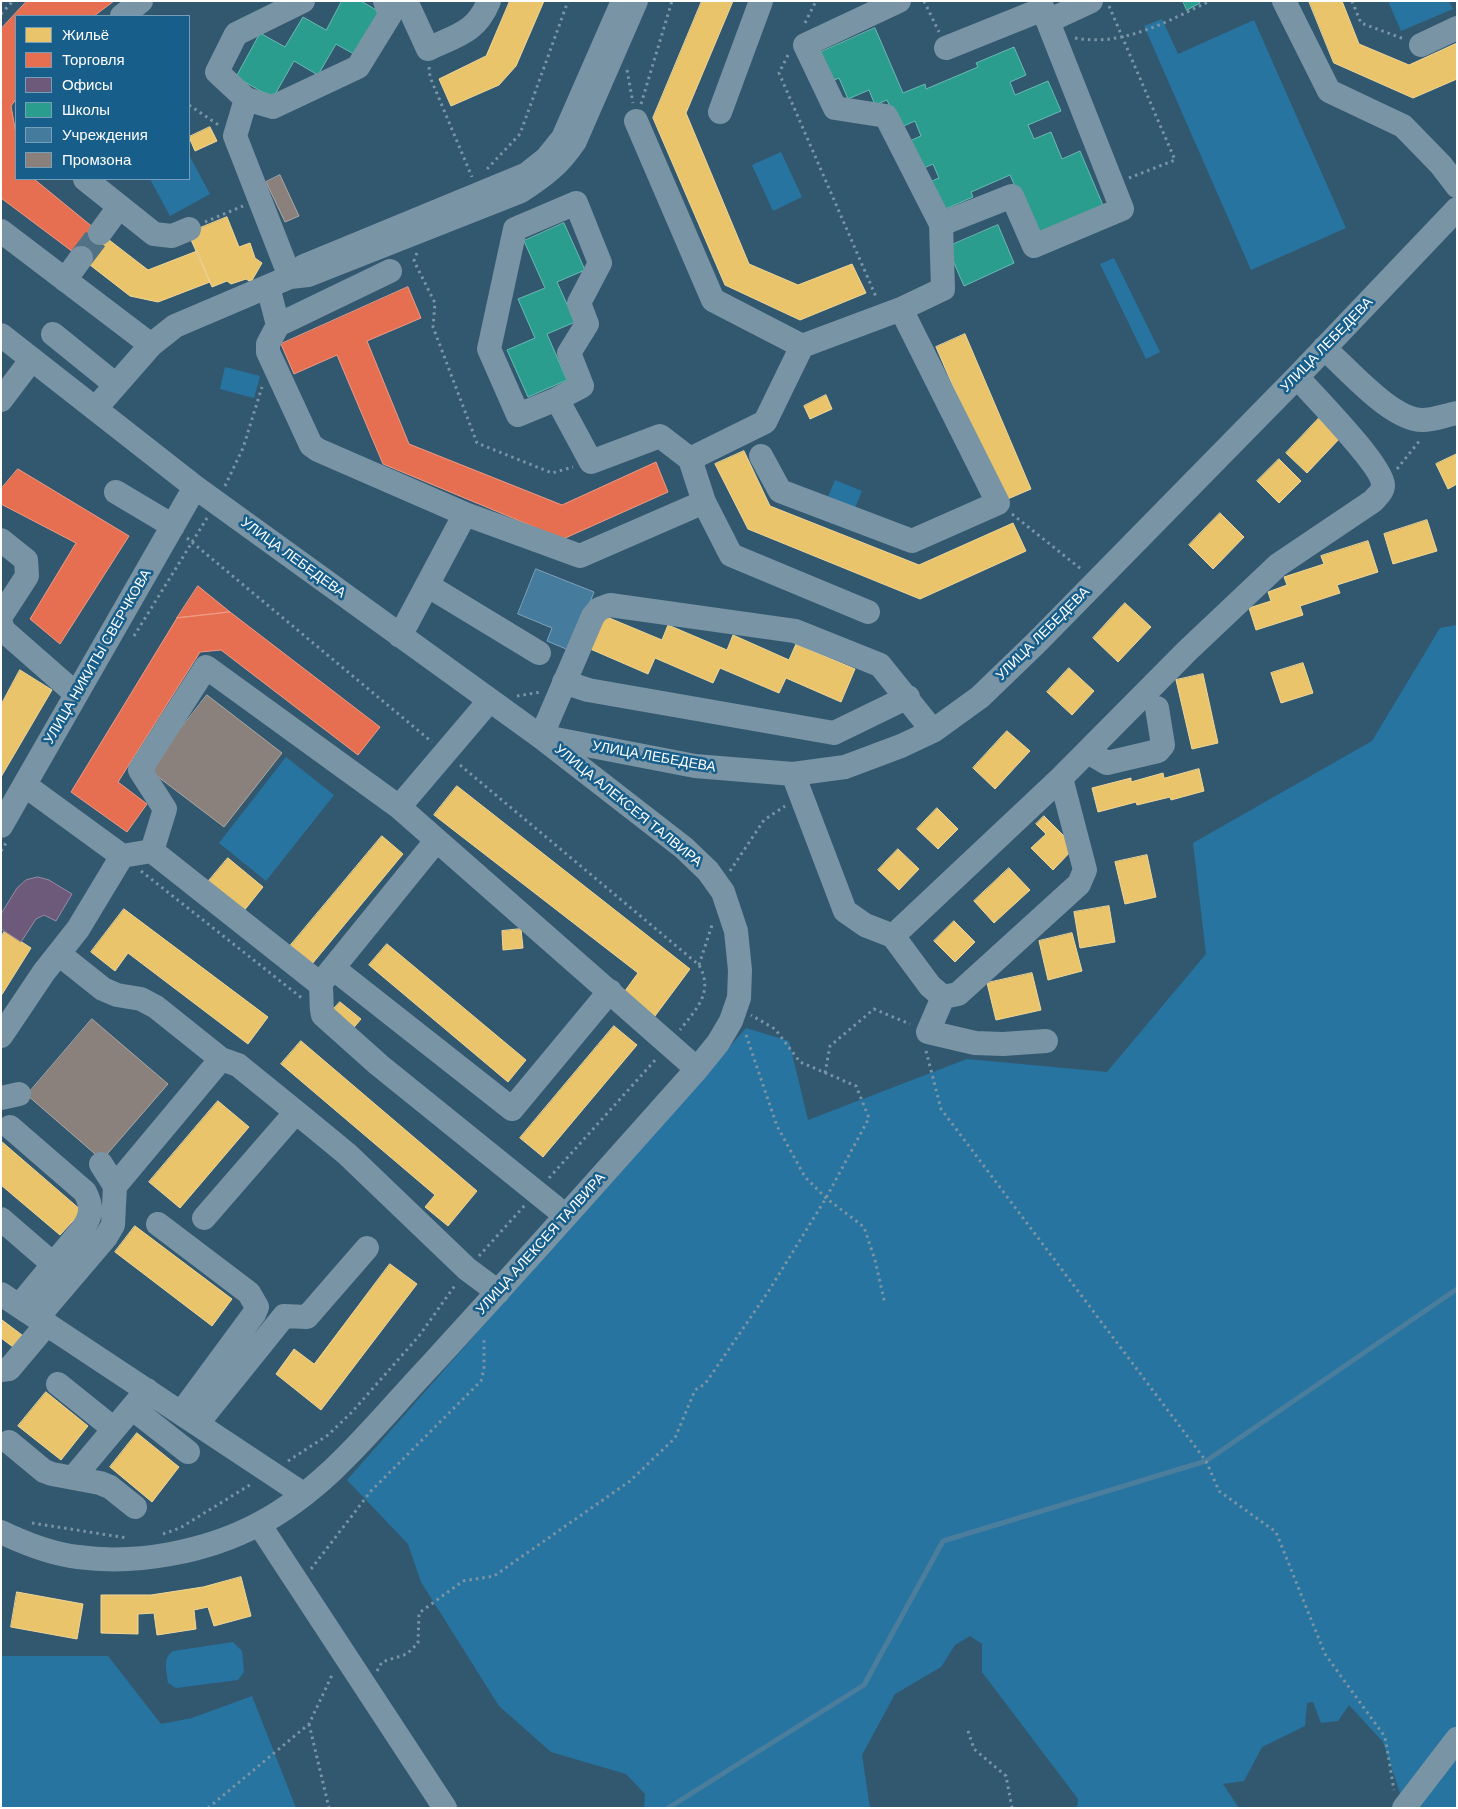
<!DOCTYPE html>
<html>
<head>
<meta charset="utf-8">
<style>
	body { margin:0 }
	#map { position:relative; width:1458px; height:1809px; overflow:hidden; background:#325870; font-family:Arial,sans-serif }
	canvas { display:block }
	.frame { position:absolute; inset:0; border:2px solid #fff; pointer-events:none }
	.legend { position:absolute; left:15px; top:15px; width:175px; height:165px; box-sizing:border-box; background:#175e8b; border:1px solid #749eb9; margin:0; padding:6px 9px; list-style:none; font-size:15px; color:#fff }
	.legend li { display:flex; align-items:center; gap:10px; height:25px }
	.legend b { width:25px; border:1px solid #749eb9 }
</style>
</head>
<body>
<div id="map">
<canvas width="1458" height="1809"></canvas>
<div class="frame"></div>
<ul class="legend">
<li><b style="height:14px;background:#e9c46a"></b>Жильё</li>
<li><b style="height:14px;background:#e76f51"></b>Торговля</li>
<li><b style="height:14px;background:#6d597a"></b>Офисы</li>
<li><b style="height:14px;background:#2a9d8f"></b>Школы</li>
<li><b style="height:14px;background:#457b9d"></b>Учреждения</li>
<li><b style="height:14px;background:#8a817c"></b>Промзона</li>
</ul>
</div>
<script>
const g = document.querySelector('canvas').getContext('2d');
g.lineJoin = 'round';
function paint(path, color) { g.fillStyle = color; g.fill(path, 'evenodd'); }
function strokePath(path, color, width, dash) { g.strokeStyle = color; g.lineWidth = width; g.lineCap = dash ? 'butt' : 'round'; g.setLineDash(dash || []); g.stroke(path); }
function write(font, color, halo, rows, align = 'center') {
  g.font = font + ' Arial,sans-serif'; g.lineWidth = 5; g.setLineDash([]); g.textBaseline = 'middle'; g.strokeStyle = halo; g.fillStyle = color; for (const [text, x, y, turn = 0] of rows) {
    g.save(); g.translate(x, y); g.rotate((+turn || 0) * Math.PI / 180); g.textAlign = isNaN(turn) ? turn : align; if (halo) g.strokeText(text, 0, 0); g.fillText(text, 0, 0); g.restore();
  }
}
paint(new Path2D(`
	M 1388,1 L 1449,1 L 1453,9 L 1401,31 Z
	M 1162,19 L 1178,54 L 1254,20 L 1346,228 L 1251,270 L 1144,26 Z
	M 781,152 L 802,197 L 773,211 L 752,165 Z
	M 189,155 L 210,194 L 170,216 L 150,179 L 189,179 Z
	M 1114,258 L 1160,352 L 1146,359 L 1100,264 Z
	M 225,367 L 260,376 L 254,398 L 220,389 Z
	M 835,480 L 862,491 L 852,515 L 825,504 Z
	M 1457,625 L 1457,1808 L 1405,1808 L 1383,1742 L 1349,1705 L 1338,1721 L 1321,1723 L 1313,1702 L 1307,1703 L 1305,1726 L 1262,1747 L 1244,1781 L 1223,1784 L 1239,1808 L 1077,1808 L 1078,1799 L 982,1672 L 982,1644 L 970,1636 L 955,1645 L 941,1667 L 895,1694 L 862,1755 L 870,1808 L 644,1808 L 645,1794 L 626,1774 L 551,1752 L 499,1706 L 421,1582 L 408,1544 L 347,1480 L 746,1028 L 789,1041 L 808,1120 L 967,1059 L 1107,1072 L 1206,954 L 1193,843 L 1372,741 L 1440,628 Z
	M 286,757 L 334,795 L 266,881 L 219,843 Z
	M 233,1642 L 242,1651 L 244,1672 L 238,1680 L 176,1688 L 168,1683 C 167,1671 162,1658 173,1651 Z
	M 1,1656 L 108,1656 L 161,1724 L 192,1718 L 252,1696 L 296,1808 L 1,1808 Z`), '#2874a0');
const homes = new Path2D(`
	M 510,1 L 544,1 L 516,66 L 499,85 L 451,106 L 439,79 L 486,56 Z
	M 702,1 L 733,1 L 686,113 L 749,264 L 798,285 L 852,264 L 866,293 L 800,320 L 725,285 L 653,118 Z
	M 1309,1 L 1342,1 L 1359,44 L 1409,65 L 1457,43 L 1457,79 L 1413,98 L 1334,63 Z
	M 210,127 L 217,141 L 195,151 L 189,137 Z
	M 227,217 L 239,247 L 250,243 L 255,258 L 262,263 L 251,282 L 246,279 L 231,284 L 227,281 L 212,287 L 188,233 Z
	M 100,233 L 148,270 L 197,251 L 210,282 L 158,302 L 130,296 L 81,258 Z
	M 965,334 L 1031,489 L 1003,501 L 936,347 Z
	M 826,395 L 832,409 L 810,419 L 804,406 Z
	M 1321,416 L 1342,436 L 1307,473 L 1286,453 Z
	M 744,451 L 770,506 L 919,565 L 1013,523 L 1026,551 L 920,599 L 748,529 L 715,464 Z
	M 1457,454 L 1457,484 L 1448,489 L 1436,464 Z
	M 1279,459 L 1301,481 L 1279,503 L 1257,481 Z
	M 1220,513 L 1244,537 L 1213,569 L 1189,545 Z
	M 1427,520 L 1437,551 L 1393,564 L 1384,534 Z
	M 1368,541 L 1378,572 L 1337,585 L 1340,593 L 1300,606 L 1303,615 L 1256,630 L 1249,608 L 1271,601 L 1268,592 L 1287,585 L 1284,577 L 1324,564 L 1321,556 Z
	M 1125,603 L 1151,627 L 1118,662 L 1093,638 Z
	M 602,615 L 662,640 L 668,625 L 727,650 L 733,635 L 789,660 L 796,644 L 855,669 L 841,702 L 786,678 L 779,693 L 720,668 L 713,683 L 655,658 L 648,674 L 588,648 Z
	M 1303,663 L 1313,693 L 1281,703 L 1271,673 Z
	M 1069,668 L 1094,691 L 1072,715 L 1047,692 Z
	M 20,670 L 52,690 L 1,777 L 1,705 Z
	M 1203,674 L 1218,743 L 1192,749 L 1176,680 Z
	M 1007,731 L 1030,751 L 995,789 L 973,768 Z
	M 1199,769 L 1204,791 L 1171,800 L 1170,797 L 1137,805 L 1136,802 L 1098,812 L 1092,788 L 1131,778 L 1131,782 L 1163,773 L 1164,778 Z
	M 457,786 L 690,969 L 652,1020 L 622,995 L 638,973 L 434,815 Z
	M 937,808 L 958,829 L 938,849 L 917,829 Z
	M 1044,816 L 1075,847 L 1053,870 L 1031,848 L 1046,834 L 1036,824 Z
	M 382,836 L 403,854 L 312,964 L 290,946 Z
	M 898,849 L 919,869 L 899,890 L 878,870 Z
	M 1147,855 L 1156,897 L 1125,904 L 1115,862 Z
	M 228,858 L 263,887 L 243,912 L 207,883 Z
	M 1009,868 L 1030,890 L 994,923 L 974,901 Z
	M 1109,906 L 1115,942 L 1080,948 L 1074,912 Z
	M 124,909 L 268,1017 L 248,1044 L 128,953 L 115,971 L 91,952 Z
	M 954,921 L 975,942 L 955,962 L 934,941 Z
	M 521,929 L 523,948 L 503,950 L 502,931 Z
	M 5,931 L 31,948 L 1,996 L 1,937 Z
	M 1072,933 L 1082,971 L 1048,980 L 1039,941 Z
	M 387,944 L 526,1060 L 508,1082 L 369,965 Z
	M 1032,973 L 1041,1010 L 996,1020 L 987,983 Z
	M 340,1002 L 361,1019 L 351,1031 L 330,1013 Z
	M 614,1026 L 637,1045 L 543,1157 L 520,1138 Z
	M 301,1041 L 477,1191 L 448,1226 L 425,1207 L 435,1195 L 281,1064 Z
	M 218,1101 L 249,1127 L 180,1208 L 149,1182 Z
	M 1,1141 L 82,1211 L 60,1235 L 1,1185 Z
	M 135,1226 L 232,1299 L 212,1326 L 115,1252 Z
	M 390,1264 L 417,1284 L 321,1410 L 276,1374 L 294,1349 L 314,1364 Z
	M 2,1320 L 22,1335 L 13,1347 L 1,1338 Z
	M 46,1392 L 88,1426 L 61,1460 L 18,1426 Z
	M 137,1433 L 179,1467 L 152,1502 L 110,1467 Z
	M 241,1577 L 251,1616 L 214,1626 L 208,1607 L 194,1610 L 196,1629 L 157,1635 L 154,1613 L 138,1614 L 138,1634 L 101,1633 L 101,1595 L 151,1595 L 203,1587 Z
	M 17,1592 L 83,1604 L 77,1639 L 11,1627 Z`);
paint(homes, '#e9c46a');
strokePath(homes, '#f0d697', 1);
const shops = new Path2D(`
	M 27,1 L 114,1 L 94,16 L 16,16 L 16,99 L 11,106 L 16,134 L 16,179 L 34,179 L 100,233 L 81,258 L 1,198 L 1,29 Z
	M 408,287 L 421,318 L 367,341 L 409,444 L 562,505 L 656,462 L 668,492 L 563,539 L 383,464 L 337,355 L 294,374 L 281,344 Z
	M 18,469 L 129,536 L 60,644 L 30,619 L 76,543 L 1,504 L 1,489 Z
	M 198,586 L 230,612 L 177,618 Z
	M 230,612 L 380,727 L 358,755 L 221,650 L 200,652 L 118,782 L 147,804 L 127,832 L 71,792 L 177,618 Z`);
paint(shops, '#e76f51');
strokePath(shops, '#ee9a85', 1);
const offices = new Path2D(`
	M 38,877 L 49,880 L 72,894 L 56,921 L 44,915 L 36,919 L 21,942 L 1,929 L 1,914 L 17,888 L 26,880 Z`);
paint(offices, '#6d597a');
strokePath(offices, '#998ba2', 1);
const schools = new Path2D(`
	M 342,1 L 361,1 L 383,14 L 359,57 L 336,44 L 318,75 L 294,61 L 273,98 L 236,77 L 260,33 L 285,47 L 303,17 L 326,30 Z
	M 1183,1 L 1199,1 L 1200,3 L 1187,10 Z
	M 875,28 L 903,93 L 925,84 L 926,89 L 978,67 L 976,63 L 1014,47 L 1026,75 L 1010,82 L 1015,95 L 1048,81 L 1061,111 L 1028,125 L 1034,139 L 1051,132 L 1062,159 L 1080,151 L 1105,210 L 1038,239 L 1010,175 L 971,192 L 973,197 L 936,213 L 923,185 L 939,178 L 933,164 L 910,174 L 898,146 L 921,136 L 915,121 L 899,128 L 887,100 L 875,105 L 869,90 L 848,99 L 839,78 L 825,84 L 821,52 Z
	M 564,223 L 585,270 L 557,282 L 575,322 L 547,334 L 567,380 L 528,397 L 507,350 L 535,338 L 518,299 L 545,288 L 524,241 Z
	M 998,225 L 1014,263 L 964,286 L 947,247 Z`);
paint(schools, '#2a9d8f');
strokePath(schools, '#6abab1', 1);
const public = new Path2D(`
	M 536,569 L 594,592 L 571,651 L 547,641 L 552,628 L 518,614 Z`);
paint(public, '#457b9d');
strokePath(public, '#7da3ba', 1);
const industry = new Path2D(`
	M 280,175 L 299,216 L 285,222 L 266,182 Z
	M 207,695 L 282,753 L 224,827 L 149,770 Z
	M 92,1019 L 168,1084 L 102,1160 L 27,1095 Z`);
paint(industry, '#8a817c');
strokePath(industry, '#ada7a3', 1);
strokePath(new Path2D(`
	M 668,1808 L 864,1685 L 943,1541 L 1206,1461 L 1457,1289`), '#4b7d9c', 5);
strokePath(new Path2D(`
	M 81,258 L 100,233`), '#517185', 24, [24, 12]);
strokePath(new Path2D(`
	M 924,1 L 939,32
	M 1352,1 L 1361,23 L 1404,39
	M 1109,6 L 1175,160 L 1129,178
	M 1,14 L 13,1
	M 805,23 L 816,1
	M 1075,38 C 1123,47 1168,21 1210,1
	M 788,55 L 779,73 L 877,299
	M 429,67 L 430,77 L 472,177
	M 627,70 L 633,103
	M 641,104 L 672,1
	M 189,105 L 220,126
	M 487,169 L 520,134 L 568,1
	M 205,222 L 243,206
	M 417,253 L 414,261 L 435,303 L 433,327 L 477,443 L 552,473 L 573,467
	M 1397,469 L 1421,439
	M 225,486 L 243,448 L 262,387
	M 1012,514 L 1081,569
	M 187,538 L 432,742
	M 134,636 L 207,518
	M 517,696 L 541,692
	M 460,765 L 699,965 C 714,992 697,1008 680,1030
	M 1,851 L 6,843
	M 141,871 L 303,999
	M 730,871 L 764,820 L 785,806
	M 699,965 L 713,922
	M 746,1035 L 777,1126 L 805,1177 L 826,1198 L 864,1227 L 875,1260 L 885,1304
	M 926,1051 L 941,1109 L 1206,1461 L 1219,1491 L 1276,1532 L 1325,1654 L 1385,1737 L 1394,1790
	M 825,1073 L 830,1046 L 874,1009 L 910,1024
	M 549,1178 L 657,1058
	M 479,1256 L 525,1205
	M 288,1461 L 328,1435 L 352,1412 L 419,1336 L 456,1284
	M 32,1523 L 127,1538
	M 163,1534 L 180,1528 L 253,1483
	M 311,1569 L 371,1491 L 481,1381 L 484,1369 L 484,1337
	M 377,1671 L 382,1662 L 407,1654 L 418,1643 L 419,1613 L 463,1581 L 494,1576 L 630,1481 L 675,1438 L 695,1390 L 705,1384 L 768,1292 L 826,1198 L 869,1118 L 856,1086 L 800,1062 L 775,1029 L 751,1015
	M 309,1724 L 329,1808
	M 968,1731 L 974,1749 L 1006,1776 L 1012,1808
	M 208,1808 L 309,1724 L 333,1673`), '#7994a5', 3, [2.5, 4]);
strokePath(new Path2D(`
	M 303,1 L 236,34 L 217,72 L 246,99 L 273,107 L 358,67 L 390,15 L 385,1
	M 406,1 L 428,49 C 457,35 476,33 489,1
	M 623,1 L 563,138 L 546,159 L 527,174 L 304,266 L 290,277 L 308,275 L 521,191 C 544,176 559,165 575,141 L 636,1
	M 899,1 L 805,45 L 835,108 L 886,116 L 941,224 L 943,289 L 901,309
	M 1284,1 L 1329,91 L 1403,126 L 1441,165 L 1457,186
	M 122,16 L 141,1
	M 1048,21 L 1091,1
	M 1421,45 L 1457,28
	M 720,112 L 761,1
	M 636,121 L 713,300 L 802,346 L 901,309 L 998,503 L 912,541 L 780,491 L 761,456
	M 85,179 L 154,234 L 172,236 L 189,229
	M 941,224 L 1012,196 L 1034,246 L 1122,209 L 1043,9 L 946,48
	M 1,231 L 151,345
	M 100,233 L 119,207
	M 65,280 L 81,258
	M 268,287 L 278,325 L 268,344 L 268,352 L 311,445 L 318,450 L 465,514
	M 278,325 L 390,271
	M 53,334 L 116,385
	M 1,335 L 195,487 L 541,737 L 684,848 L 708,871 L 723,892 L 736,931 L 740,970 L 739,998 L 731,1021 L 718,1043 L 697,1069 C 609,1168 521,1267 431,1365 C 378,1421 328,1488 259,1524 C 206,1552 137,1565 78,1557 C 51,1554 26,1544 1,1532
	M 802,346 L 765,422 L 690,459 L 704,502 L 731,555 L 868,612
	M 1324,348 C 1347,368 1392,421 1423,420 C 1433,420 1446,415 1457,413
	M 557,399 L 518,415 L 489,349 L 515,229 L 576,203 L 600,263 L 579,303 L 587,324 L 569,353 L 582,386 L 557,399 L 591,462 L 660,436 L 690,459
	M 1,400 L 32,359
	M 95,409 L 151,345 L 175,326 L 290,277 L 235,136 L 246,99
	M 116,492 L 173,526
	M 1,540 L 26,560 L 27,576 L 1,616
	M 427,585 L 539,653
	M 1,623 L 3,630 L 76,694
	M 400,636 L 465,514 L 580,556 L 704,502
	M 564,682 L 588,690 L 834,733 L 908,697
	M 541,737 L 593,616 L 599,609 L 610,605 L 795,631 L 880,665 L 933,731
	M 545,737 L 695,766 L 793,774 L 845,767 L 901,746 L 933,731 L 980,697 L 1037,642 L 1297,377 L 1457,209
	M 1088,752 L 1107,763 L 1158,751 L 1163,745 L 1157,708
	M 793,774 L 845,911 L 865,925 L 893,936 L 930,986 L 943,997 L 958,994 L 1079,884 L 1085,870 L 1061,778
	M 26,786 L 122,856 L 152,851 L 165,809 L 140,770 L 206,667 L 399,807 L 697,1069
	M 399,807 L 490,700
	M 1,826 L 195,487
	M 436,841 L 333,968 L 512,1109 L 610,991
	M 152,851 L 320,984
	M 893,936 L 1061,778 L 1187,651 L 1278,565 L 1373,501 C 1377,496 1383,492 1383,485 C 1383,466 1313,395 1297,377
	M 333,968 L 320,984 C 323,995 320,1004 323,1015 L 379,1065 L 566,1216
	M 943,997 L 928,1032 L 975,1043 L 1003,1044 L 1046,1041
	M 1,1036 L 44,972 L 78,929 L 122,856
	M 221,1059 L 238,1065 L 296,1112
	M 1,1098 L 19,1094
	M 10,1127 L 85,1192 C 92,1206 92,1214 84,1227 L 19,1306
	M 101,1164 L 115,1186
	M 204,1218 L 296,1112 L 347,1154 L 467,1269 L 498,1292
	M 1,1219 L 53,1264
	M 158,1224 L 249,1293 L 257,1307 L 254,1314 L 181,1413
	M 1,1294 L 303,1494
	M 37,1318 L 106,1237 L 113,1225 L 115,1186 L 221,1059 L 156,1007 L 141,999 L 117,995 L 103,989 L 59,954
	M 1,1370 L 9,1369 L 47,1324
	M 58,1384 L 114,1429
	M 132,1408 L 188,1452
	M 197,1424 L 284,1316 L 307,1317 L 367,1248
	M 9,1442 L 44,1471 L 52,1474 L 100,1483 L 110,1487 L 135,1507
	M 73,1478 L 147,1390
	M 259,1524 L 445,1808
	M 1404,1808 L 1457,1739`), '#7994a5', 24);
write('14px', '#fff', '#175e8b', [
	["УЛИЦА ЛЕБЕДЕВА",1327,345,-46],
	["УЛИЦА ЛЕБЕДЕВА",293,558,36],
	["УЛИЦА ЛЕБЕДЕВА",1043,634,-45],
	["УЛИЦА НИКИТЫ СВЕРЧКОВА",98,657,-60],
	["УЛИЦА ЛЕБЕДЕВА",654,757,10],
	["УЛИЦА АЛЕКСЕЯ ТАЛВИРА",628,806,39],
	["УЛИЦА АЛЕКСЕЯ ТАЛВИРА",541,1244,-48]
]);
</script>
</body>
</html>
